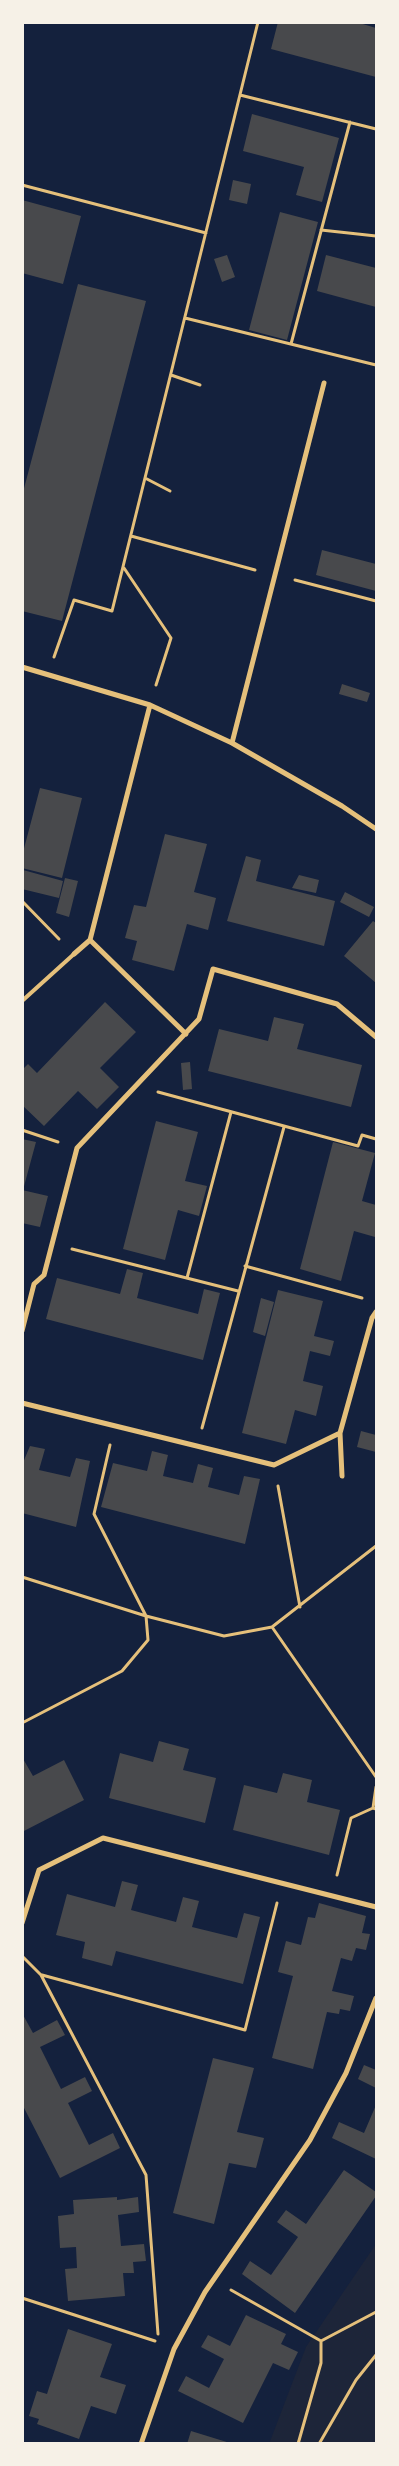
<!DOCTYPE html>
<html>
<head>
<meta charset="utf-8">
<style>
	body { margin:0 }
	#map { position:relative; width:399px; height:2466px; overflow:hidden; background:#14213d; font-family:Rubik,sans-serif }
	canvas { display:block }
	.frame { position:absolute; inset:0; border:24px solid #f6f1e7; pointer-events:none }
</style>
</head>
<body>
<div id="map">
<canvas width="399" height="2466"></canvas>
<div class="frame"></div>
</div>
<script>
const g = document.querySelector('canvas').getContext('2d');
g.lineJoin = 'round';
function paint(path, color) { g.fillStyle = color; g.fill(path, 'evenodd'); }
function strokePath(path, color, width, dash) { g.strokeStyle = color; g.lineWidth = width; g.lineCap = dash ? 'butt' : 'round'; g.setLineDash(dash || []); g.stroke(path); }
paint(new Path2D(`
	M 376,2244 L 376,2443 L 269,2444 L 306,2347 Z`), '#1d2539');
paint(new Path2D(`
	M 278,22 L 356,22 L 376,28 L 376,77 L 271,49 Z
	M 252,114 L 339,138 L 322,202 L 296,195 L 304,167 L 243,151 Z
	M 233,180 L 251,184 L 247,204 L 229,200 Z
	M 22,200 L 81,216 L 63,284 L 22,273 Z
	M 280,212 L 318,222 L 287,340 L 249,330 Z
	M 227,255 L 235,277 L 222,282 L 214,259 Z
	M 326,255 L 376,268 L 376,307 L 317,291 Z
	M 78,284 L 146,301 L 62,621 L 22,611 L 22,496 Z
	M 322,550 L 376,564 L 376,591 L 316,575 Z
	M 342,684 L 370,693 L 367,702 L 339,694 Z
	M 40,788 L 82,798 L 62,878 L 22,868 L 22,856 Z
	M 165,834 L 207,844 L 194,892 L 216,898 L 208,930 L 187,924 L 174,971 L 132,960 L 137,941 L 125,938 L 134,905 L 146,907 Z
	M 246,856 L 261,860 L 256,881 L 335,901 L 324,946 L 227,921 Z
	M 23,870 L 63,881 L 59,898 L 22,889 Z
	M 299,875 L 319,880 L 316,893 L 292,888 Z
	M 65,878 L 78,881 L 69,917 L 56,913 Z
	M 345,892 L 374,907 L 369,917 L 340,902 Z
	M 373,921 L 376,923 L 376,983 L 344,956 Z
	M 105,1002 L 136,1032 L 100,1068 L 119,1087 L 97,1109 L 78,1091 L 44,1126 L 22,1105 L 22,1070 L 28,1064 L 37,1073 Z
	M 274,1017 L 304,1024 L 297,1049 L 362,1065 L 351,1107 L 208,1071 L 219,1029 L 268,1041 Z
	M 190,1062 L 192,1089 L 183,1090 L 181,1063 Z
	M 156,1121 L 198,1132 L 185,1181 L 207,1186 L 199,1216 L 178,1210 L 165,1260 L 123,1249 Z
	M 22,1139 L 36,1142 L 23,1190 L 22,1190 Z
	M 333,1142 L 375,1153 L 362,1201 L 376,1205 L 376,1230 L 375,1237 L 354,1231 L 341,1281 L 300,1269 Z
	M 22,1190 L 48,1196 L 40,1227 L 22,1223 Z
	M 127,1269 L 143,1273 L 137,1298 L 198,1314 L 204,1289 L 220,1293 L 203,1360 L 46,1319 L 57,1278 L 120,1294 Z
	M 278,1290 L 323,1301 L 314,1336 L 334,1341 L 330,1356 L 310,1351 L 303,1381 L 323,1386 L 316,1416 L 295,1410 L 286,1444 L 242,1433 Z
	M 261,1298 L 274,1302 L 265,1336 L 253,1332 Z
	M 361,1431 L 376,1435 L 376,1452 L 357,1447 Z
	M 30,1446 L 45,1449 L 39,1470 L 70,1477 L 76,1458 L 90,1461 L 76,1527 L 22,1513 L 22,1465 Z
	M 152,1451 L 168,1455 L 163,1476 L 193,1483 L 198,1464 L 213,1468 L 208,1487 L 239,1495 L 244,1476 L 260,1479 L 245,1544 L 101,1507 L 113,1463 L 147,1471 Z
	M 159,1741 L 189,1749 L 183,1770 L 216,1778 L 205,1823 L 109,1798 L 120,1753 L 153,1762 Z
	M 22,1757 L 33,1776 L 64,1760 L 84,1800 L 22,1832 Z
	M 283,1773 L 312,1780 L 307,1802 L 340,1810 L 329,1855 L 233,1830 L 244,1785 L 277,1793 Z
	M 122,1881 L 138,1885 L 131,1910 L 176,1922 L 183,1897 L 199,1901 L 192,1927 L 237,1938 L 244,1913 L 260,1917 L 243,1984 L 116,1951 L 112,1966 L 82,1958 L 85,1942 L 56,1935 L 67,1894 L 115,1907 Z
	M 319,1903 L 366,1916 L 362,1933 L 370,1934 L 366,1950 L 356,1948 L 352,1961 L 341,1958 L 332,1991 L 354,1996 L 350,2011 L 340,2009 L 339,2014 L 327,2012 L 313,2069 L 272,2058 L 293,1976 L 278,1972 L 286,1941 L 301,1945 L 308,1917 L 315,1918 Z
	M 22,2013 L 33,2033 L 57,2020 L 65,2035 L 40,2047 L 61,2089 L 85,2077 L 92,2091 L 68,2103 L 89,2145 L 113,2133 L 120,2148 L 60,2178 L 22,2104 Z
	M 213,2058 L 254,2068 L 237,2132 L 264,2138 L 256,2168 L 229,2163 L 214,2224 L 173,2213 Z
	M 364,2065 L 376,2070 L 376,2088 L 358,2079 Z
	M 376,2105 L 376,2159 L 332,2138 L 339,2122 L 364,2133 Z
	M 344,2170 L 376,2192 L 376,2196 L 295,2313 L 242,2274 L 250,2261 L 271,2275 L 298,2237 L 277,2222 L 286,2210 L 306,2224 Z
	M 117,2197 L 117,2200 L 138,2197 L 139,2212 L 118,2215 L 121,2246 L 144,2244 L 146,2261 L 133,2262 L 134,2273 L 123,2273 L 125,2296 L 68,2301 L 65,2269 L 77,2268 L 76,2247 L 60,2248 L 58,2216 L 74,2214 L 73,2200 Z
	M 246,2315 L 286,2334 L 281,2344 L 298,2352 L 289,2370 L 273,2363 L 243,2423 L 178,2391 L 186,2376 L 209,2388 L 224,2359 L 201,2347 L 208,2335 L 230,2346 Z
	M 68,2329 L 112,2344 L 100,2377 L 126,2385 L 116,2414 L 91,2406 L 79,2439 L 37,2424 L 39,2419 L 29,2416 L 37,2391 L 47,2394 Z
	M 191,2431 L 230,2443 L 230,2444 L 187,2444 Z`), '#48494c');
strokePath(new Path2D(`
	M 240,95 L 376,129
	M 22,185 L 206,233
	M 321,230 L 376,236
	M 185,318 L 376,365
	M 291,344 L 350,122
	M 171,375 L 200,385
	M 145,478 L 170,491
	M 131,536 L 255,570
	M 124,568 L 171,638 L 156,685
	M 295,580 L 376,601
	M 54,657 L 74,600 L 112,611 L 258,22
	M 22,901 L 59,939
	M 158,1092 L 358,1146 L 362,1135 L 376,1139
	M 22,1130 L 58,1142
	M 72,1249 L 238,1291
	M 245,1266 L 362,1298
	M 187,1278 L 231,1112
	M 202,1428 L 284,1127
	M 278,1486 L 300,1607
	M 22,1577 L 146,1616 L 224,1636 L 272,1627 L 376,1546
	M 272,1627 L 376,1777
	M 22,1723 L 122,1671 L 148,1640 L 146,1616 L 94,1514 L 110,1445
	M 373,1808 L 376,1787
	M 337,1875 L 351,1818 L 373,1808 L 376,1809
	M 22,1956 L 41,1975 L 146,2175 L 158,2334
	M 42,1975 L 245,2030 L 277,1903
	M 231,2290 L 321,2341 L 321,2363 L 298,2444
	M 22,2298 L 155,2341
	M 321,2341 L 376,2312
	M 319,2444 L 356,2380 L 376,2355`), '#e5c07b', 3);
strokePath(new Path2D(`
	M 22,1001 L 74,954`), '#e5c07b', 4);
strokePath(new Path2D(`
	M 22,667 L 150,705 L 232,743 L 324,383
	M 232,743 L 342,806 L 376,829
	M 90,940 L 186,1034
	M 74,954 L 90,940 L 150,705
	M 22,1331 L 34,1284 L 44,1275 L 77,1148 L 199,1019 L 213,969 L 337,1004 L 376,1037
	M 22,1403 L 274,1465 L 340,1433
	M 342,1476 L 340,1433 L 372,1318 L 376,1312
	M 22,1923 L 39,1870 L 103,1838 L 376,1907
	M 141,2444 L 174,2349 L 205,2292 L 310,2140 L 346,2073 L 376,1998`), '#e5c07b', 5);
</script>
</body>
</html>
